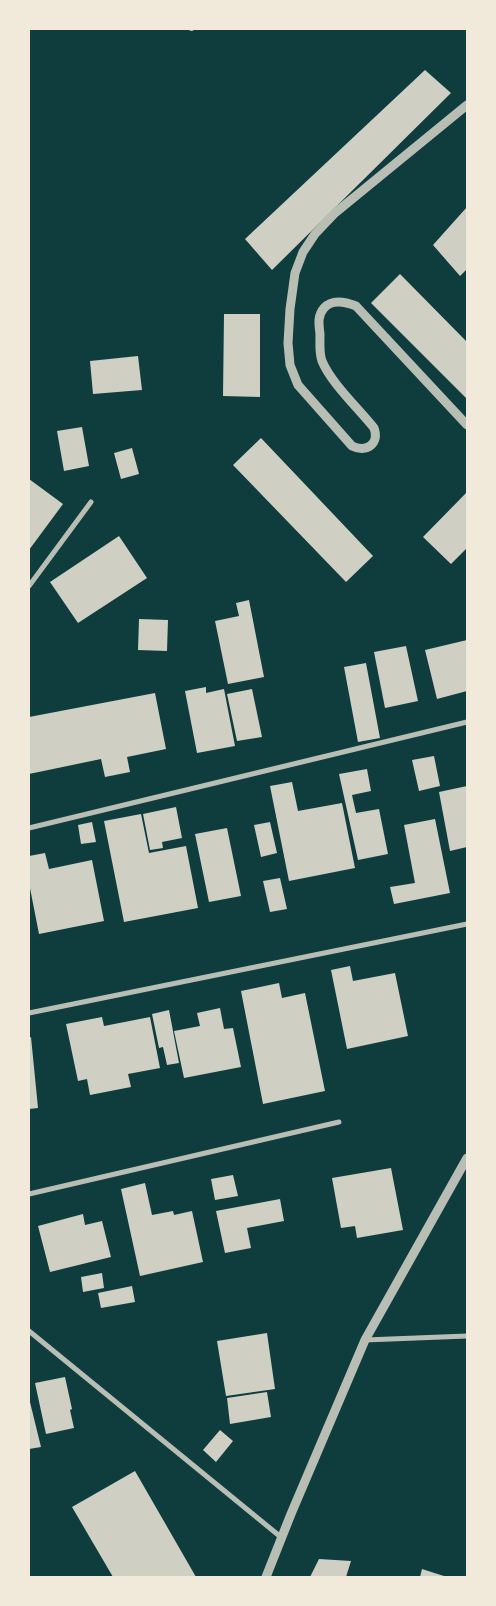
<!DOCTYPE html>
<html>
<head>
<meta charset="utf-8">
<style>
	body { margin:0 }
	#map { position:relative; width:496px; height:1606px; overflow:hidden; background:#0f3d3e; font-family:Karla,sans-serif }
	canvas { display:block }
	.frame { position:absolute; inset:0; border:30px solid #f1e9da; pointer-events:none }
</style>
</head>
<body>
<div id="map">
<canvas width="496" height="1606"></canvas>
<div class="frame"></div>
</div>
<script>
const g = document.querySelector('canvas').getContext('2d');
g.lineJoin = 'round';
function paint(path, color) { g.fillStyle = color; g.fill(path, 'evenodd'); }
function strokePath(path, color, width, dash) { g.strokeStyle = color; g.lineWidth = width; g.lineCap = dash ? 'butt' : 'round'; g.setLineDash(dash || []); g.stroke(path); }
paint(new Path2D(`
	M 425,70 L 451,93 L 272,270 L 245,239 Z
	M 467,207 L 467,269 L 460,276 L 433,245 Z
	M 400,274 L 467,342 L 467,399 L 371,303 Z
	M 224,314 L 260,314 L 260,397 L 223,396 Z
	M 138,356 L 142,390 L 93,394 L 90,361 Z
	M 82,427 L 89,466 L 64,471 L 57,431 Z
	M 261,438 L 373,556 L 346,582 L 233,465 Z
	M 132,448 L 139,474 L 121,479 L 114,453 Z
	M 29,479 L 63,504 L 29,550 Z
	M 467,492 L 467,548 L 451,564 L 423,537 Z
	M 119,536 L 147,578 L 78,623 L 50,582 Z
	M 249,600 L 264,677 L 228,684 L 215,621 L 239,616 L 236,603 Z
	M 139,619 L 168,620 L 167,651 L 138,650 Z
	M 467,640 L 467,691 L 437,699 L 425,650 Z
	M 406,646 L 418,701 L 385,708 L 374,652 Z
	M 366,663 L 380,738 L 358,742 L 344,667 Z
	M 206,687 L 206,693 L 224,689 L 235,746 L 197,753 L 185,691 Z
	M 252,689 L 262,737 L 237,741 L 227,694 Z
	M 155,693 L 166,749 L 127,757 L 130,772 L 105,777 L 101,759 L 29,774 L 29,717 Z
	M 434,756 L 440,786 L 419,791 L 412,760 Z
	M 367,769 L 371,791 L 352,795 L 356,813 L 379,809 L 388,854 L 358,860 L 339,774 Z
	M 292,782 L 298,811 L 342,803 L 355,868 L 289,881 L 270,786 Z
	M 467,786 L 467,847 L 450,851 L 439,792 Z
	M 176,807 L 182,838 L 162,842 L 163,848 L 150,850 L 143,814 Z
	M 141,814 L 149,853 L 186,846 L 198,908 L 124,922 L 104,821 Z
	M 435,819 L 450,893 L 394,904 L 390,887 L 415,883 L 404,825 Z
	M 92,822 L 96,842 L 81,844 L 78,825 Z
	M 270,822 L 277,853 L 261,857 L 254,825 Z
	M 227,828 L 241,896 L 209,902 L 195,834 Z
	M 45,853 L 49,869 L 92,860 L 104,921 L 39,934 L 29,883 L 29,856 Z
	M 280,878 L 287,909 L 270,912 L 263,881 Z
	M 350,966 L 353,981 L 395,973 L 408,1036 L 347,1049 L 331,970 Z
	M 279,983 L 282,998 L 305,993 L 325,1091 L 263,1104 L 241,991 Z
	M 220,1008 L 224,1029 L 233,1028 L 241,1067 L 184,1078 L 174,1031 L 200,1026 L 197,1013 Z
	M 169,1010 L 179,1063 L 167,1065 L 163,1047 L 159,1048 L 152,1014 Z
	M 102,1017 L 104,1026 L 150,1017 L 160,1068 L 128,1074 L 131,1087 L 90,1095 L 87,1079 L 78,1081 L 66,1024 Z
	M 31,1037 L 38,1108 L 29,1109 L 29,1038 Z
	M 391,1168 L 403,1230 L 357,1238 L 355,1226 L 341,1228 L 332,1178 Z
	M 233,1175 L 238,1196 L 215,1200 L 211,1179 Z
	M 145,1183 L 152,1215 L 173,1211 L 174,1215 L 192,1211 L 203,1262 L 140,1276 L 121,1189 Z
	M 280,1199 L 284,1221 L 247,1228 L 251,1248 L 225,1253 L 216,1211 Z
	M 83,1214 L 85,1225 L 102,1221 L 111,1257 L 50,1272 L 38,1226 Z
	M 102,1273 L 104,1288 L 83,1292 L 81,1277 Z
	M 132,1286 L 135,1302 L 101,1308 L 98,1293 Z
	M 267,1333 L 275,1389 L 226,1396 L 217,1341 Z
	M 65,1377 L 72,1409 L 70,1410 L 74,1428 L 46,1434 L 35,1383 Z
	M 267,1392 L 271,1417 L 230,1424 L 227,1398 Z
	M 29,1398 L 41,1447 L 29,1449 Z
	M 220,1430 L 233,1441 L 216,1462 L 203,1450 Z
	M 135,1471 L 196,1577 L 113,1577 L 72,1507 Z
	M 319,1559 L 351,1561 L 346,1577 L 310,1577 Z
	M 422,1569 L 447,1577 L 420,1577 Z`), '#cfcfc3');
strokePath(new Path2D(`
	M 191,29 L 192,29`), '#b8beb3', 4);
strokePath(new Path2D(`
	M 29,586 L 91,502
	M 29,828 L 467,722
	M 29,1013 L 467,924
	M 29,1194 L 339,1122
	M 29,1331 L 282,1538
	M 365,1340 L 467,1336`), '#b8beb3', 5);
strokePath(new Path2D(`
	M 467,105 L 335,213 L 315,234 L 303,252 L 295,273 L 290,309 L 288,343 L 290,365 L 298,385 L 352,446 C 366,453 380,444 374,428 C 359,409 331,383 322,361 C 319,353 320,343 320,334 C 319,325 317,316 324,308 C 332,299 346,302 356,306 L 467,425
	M 266,1577 L 291,1514 L 365,1340 L 467,1158`), '#b8beb3', 9);
</script>
</body>
</html>
